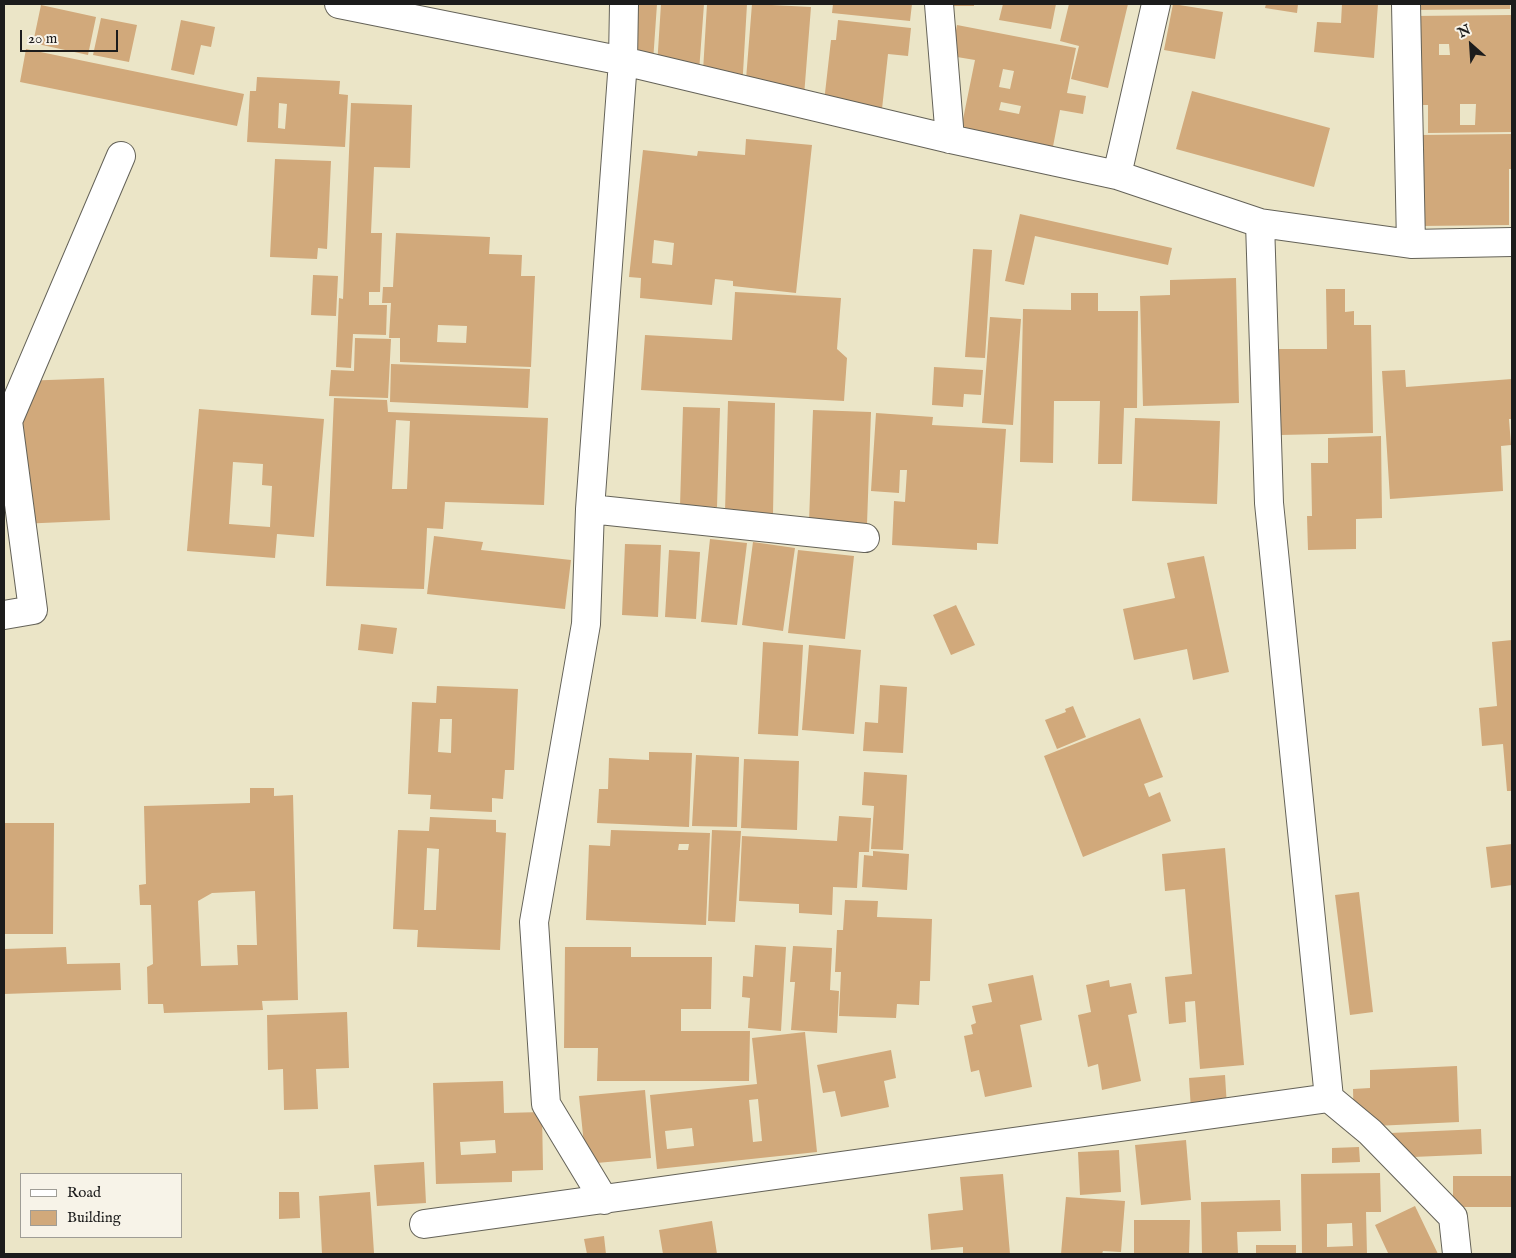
<!DOCTYPE html>
<html>
<head>
<meta charset="utf-8">
<style>
	body { margin:0 }
	#map { position:relative; width:1516px; height:1258px; overflow:hidden; background:#ebe5c7; font-family:"IM FELL English",serif }
	canvas { display:block }
	.frame { position:absolute; inset:0; border:5px solid #1c1c1c; pointer-events:none }
	.legend { position:absolute; left:20px; top:1173px; width:162px; height:65px; box-sizing:border-box; background:#f7f3e8; border:1px solid #9f9d96; margin:0; padding:6px 9px; list-style:none; font-size:15px; color:#1c1c1c }
	.legend li { display:flex; align-items:center; gap:10px; height:25px }
	.legend b { width:25px; border:1px solid #9f9d96 }
	.north { position:absolute; left:1446px; top:20px; width:50px; height:50px; -webkit-text-stroke:4px #f7f3e8; paint-order:stroke; rotate:334deg; font-size:14px; font-weight:700; line-height:20px; text-align:center; color:#1c1c1c }
	.north::after { content:''; display:block; margin:auto; width:18px; height:22px; background:#1c1c1c; clip-path:polygon(50% 0,100% 100%,50% 72%,0 100%) }
	.scale { position:absolute; left:20px; top:30px; width:98px; height:22px; box-sizing:border-box; border:2px solid #1c1c1c; border-top:0; padding-left:6px; font-size:15px; line-height:18px; white-space:nowrap; color:#1c1c1c; -webkit-text-stroke:4px #f7f3e8; paint-order:stroke }
</style>
</head>
<body>
<div id="map">
<canvas width="1516" height="1258"></canvas>
<div class="frame"></div>
<ul class="legend">
<li><b style="height:6px;background:#fff"></b>Road</li>
<li><b style="height:14px;background:#d1a97b"></b>Building</li>
</ul>
<div class="north">N</div>
<div class="scale">20 m</div>
</div>
<script>
const g = document.querySelector('canvas').getContext('2d');
g.lineJoin = 'round';
function paint(path, color) { g.fillStyle = color; g.fill(path, 'evenodd'); }
function strokePath(path, color, width, dash) { g.strokeStyle = color; g.lineWidth = width; g.lineCap = dash ? 'butt' : 'round'; g.setLineDash(dash || []); g.stroke(path); }
paint(new Path2D(`
	M 619,4 L 657,4 L 652,76 L 614,73 Z
	M 661,4 L 704,4 L 698,85 L 656,82 Z
	M 707,4 L 747,4 L 742,90 L 702,88 Z
	M 752,4 L 811,7 L 804,96 L 745,92 Z
	M 833,4 L 912,4 L 910,21 L 832,13 Z
	M 952,4 L 974,4 L 974,6 L 952,6 Z
	M 1003,4 L 1056,4 L 1051,29 L 999,20 Z
	M 1069,4 L 1128,4 L 1108,88 L 1071,79 L 1079,46 L 1060,41 Z
	M 1173,4 L 1223,12 L 1215,59 L 1164,50 Z
	M 1266,4 L 1298,4 L 1297,13 L 1265,8 Z
	M 1342,4 L 1378,4 L 1374,58 L 1314,52 L 1317,22 L 1341,23 Z
	M 1412,4 L 1510,4 L 1510,9 L 1412,10 Z
	M 41,5 L 96,17 L 88,55 L 33,43 Z
	M 1512,15 L 1512,132 L 1428,133 L 1428,105 L 1413,105 L 1412,16 ZM 1439,44 L 1449,44 L 1450,55 L 1439,55 ZM 1460,104 L 1476,104 L 1475,125 L 1460,125 Z
	M 101,18 L 137,25 L 129,62 L 93,55 Z
	M 181,20 L 215,27 L 211,47 L 201,45 L 194,75 L 171,70 Z
	M 838,20 L 911,28 L 908,56 L 888,54 L 882,109 L 824,102 L 831,40 L 836,40 Z
	M 957,25 L 1076,48 L 1067,93 L 1086,96 L 1083,114 L 1060,110 L 1051,157 L 959,139 L 975,60 L 951,56 ZM 1003,69 L 1014,71 L 1010,89 L 999,87 ZM 1001,102 L 1021,106 L 1019,114 L 999,110 Z
	M 26,49 L 244,94 L 237,126 L 20,82 Z
	M 257,77 L 340,81 L 339,94 L 348,95 L 345,147 L 247,142 L 250,91 L 256,91 ZM 279,103 L 287,104 L 285,129 L 278,128 Z
	M 1192,91 L 1330,128 L 1314,187 L 1176,149 Z
	M 351,103 L 412,105 L 410,168 L 374,167 L 371,233 L 382,233 L 380,292 L 369,292 L 369,305 L 387,305 L 386,335 L 353,334 L 351,368 L 336,367 L 339,298 L 343,299 Z
	M 1512,134 L 1512,169 L 1509,169 L 1509,225 L 1421,226 L 1420,135 Z
	M 746,139 L 812,145 L 796,293 L 733,286 L 733,281 L 715,279 L 712,305 L 640,298 L 641,278 L 629,277 L 643,150 L 697,156 L 698,151 L 745,155 ZM 654,240 L 674,243 L 672,265 L 652,263 Z
	M 275,159 L 331,161 L 327,249 L 318,248 L 317,259 L 270,257 Z
	M 1020,214 L 1172,248 L 1168,265 L 1035,236 L 1024,285 L 1005,281 Z
	M 396,233 L 490,237 L 489,254 L 522,255 L 521,276 L 535,276 L 531,367 L 400,362 L 400,338 L 389,338 L 391,303 L 382,303 L 383,287 L 393,287 ZM 438,325 L 467,326 L 466,343 L 437,342 Z
	M 973,249 L 992,250 L 985,358 L 965,357 Z
	M 313,275 L 338,276 L 336,316 L 311,315 Z
	M 1236,278 L 1239,403 L 1143,406 L 1140,296 L 1170,295 L 1170,280 Z
	M 1326,289 L 1345,289 L 1345,312 L 1354,311 L 1354,325 L 1371,325 L 1373,433 L 1280,435 L 1278,349 L 1327,349 Z
	M 735,292 L 841,298 L 837,349 L 847,358 L 844,401 L 641,390 L 645,335 L 732,340 Z
	M 1071,293 L 1098,293 L 1098,311 L 1138,311 L 1137,408 L 1124,408 L 1122,464 L 1098,464 L 1100,401 L 1054,401 L 1053,463 L 1020,462 L 1023,309 L 1071,310 Z
	M 990,317 L 1021,319 L 1013,425 L 982,423 Z
	M 355,338 L 391,339 L 388,398 L 329,396 L 331,370 L 354,371 Z
	M 391,364 L 530,369 L 528,408 L 390,402 Z
	M 934,367 L 983,370 L 981,395 L 964,394 L 963,407 L 932,405 Z
	M 1405,370 L 1406,387 L 1512,379 L 1512,419 L 1509,419 L 1511,445 L 1501,446 L 1503,491 L 1390,499 L 1382,371 Z
	M 104,378 L 110,520 L 19,524 L 15,425 L 23,425 L 21,381 Z
	M 334,398 L 387,400 L 388,412 L 548,418 L 544,505 L 445,502 L 443,529 L 427,528 L 424,589 L 326,586 ZM 396,420 L 410,421 L 407,489 L 392,489 Z
	M 728,401 L 775,403 L 773,514 L 725,512 Z
	M 683,407 L 720,408 L 717,507 L 680,506 Z
	M 199,409 L 324,419 L 314,537 L 277,534 L 275,558 L 187,551 ZM 233,462 L 263,464 L 262,485 L 272,486 L 270,527 L 229,524 Z
	M 813,410 L 871,412 L 867,524 L 809,522 Z
	M 876,413 L 933,417 L 932,425 L 1006,429 L 998,544 L 977,543 L 977,550 L 892,545 L 894,501 L 905,502 L 907,470 L 900,470 L 899,493 L 871,491 Z
	M 1135,418 L 1220,421 L 1217,504 L 1132,501 Z
	M 1381,436 L 1382,518 L 1356,519 L 1356,549 L 1308,550 L 1307,516 L 1312,516 L 1311,463 L 1328,463 L 1328,438 Z
	M 434,536 L 483,542 L 481,550 L 571,560 L 565,609 L 427,594 Z
	M 710,539 L 747,543 L 737,625 L 701,622 Z
	M 753,542 L 795,548 L 783,631 L 742,625 Z
	M 625,544 L 661,545 L 658,617 L 622,615 Z
	M 669,550 L 700,552 L 696,619 L 665,617 Z
	M 798,550 L 854,556 L 845,639 L 788,633 Z
	M 1204,556 L 1229,672 L 1193,680 L 1187,649 L 1134,660 L 1123,609 L 1175,598 L 1167,563 Z
	M 956,605 L 975,645 L 951,655 L 933,615 Z
	M 361,624 L 397,628 L 393,654 L 358,650 Z
	M 1512,640 L 1512,791 L 1507,791 L 1503,744 L 1482,746 L 1479,708 L 1497,706 L 1492,642 Z
	M 763,642 L 803,645 L 798,736 L 758,734 Z
	M 809,645 L 861,650 L 854,734 L 802,730 Z
	M 880,685 L 907,687 L 903,753 L 863,751 L 865,722 L 878,723 Z
	M 437,686 L 518,689 L 514,770 L 505,770 L 503,799 L 492,798 L 492,812 L 430,809 L 431,795 L 408,794 L 412,702 L 436,703 ZM 440,719 L 452,719 L 451,753 L 438,752 Z
	M 1073,706 L 1086,737 L 1057,749 L 1045,720 L 1066,712 L 1065,709 Z
	M 1140,718 L 1163,777 L 1144,784 L 1149,797 L 1160,792 L 1171,821 L 1083,857 L 1044,756 Z
	M 649,752 L 692,753 L 689,827 L 597,823 L 599,789 L 608,789 L 609,758 L 649,760 Z
	M 696,755 L 739,757 L 737,827 L 692,826 Z
	M 744,759 L 799,761 L 797,830 L 741,828 Z
	M 864,772 L 907,775 L 903,850 L 871,849 L 874,806 L 862,805 Z
	M 250,788 L 274,788 L 274,796 L 293,795 L 298,1000 L 262,1001 L 263,1010 L 164,1013 L 163,1004 L 148,1004 L 147,967 L 153,964 L 151,905 L 140,905 L 139,885 L 146,884 L 144,806 L 250,803 ZM 255,891 L 257,945 L 237,945 L 238,965 L 201,966 L 198,901 L 212,893 Z
	M 839,816 L 871,818 L 869,852 L 859,852 L 857,888 L 833,887 L 832,915 L 799,913 L 799,904 L 739,901 L 742,836 L 837,841 Z
	M 430,817 L 496,820 L 496,832 L 506,833 L 500,950 L 417,947 L 418,930 L 393,929 L 398,830 L 429,831 ZM 427,848 L 439,849 L 436,910 L 424,910 Z
	M 4,823 L 54,823 L 53,934 L 4,934 Z
	M 611,830 L 710,833 L 706,925 L 586,920 L 589,845 L 610,846 ZM 679,844 L 689,844 L 688,850 L 678,850 Z
	M 712,830 L 741,831 L 735,922 L 708,921 Z
	M 1512,844 L 1512,885 L 1491,888 L 1486,847 Z
	M 1225,848 L 1244,1065 L 1200,1069 L 1195,1001 L 1185,1002 L 1186,1022 L 1169,1024 L 1165,977 L 1192,974 L 1185,889 L 1165,891 L 1162,854 Z
	M 873,851 L 909,854 L 907,890 L 862,887 L 864,855 L 873,856 Z
	M 1359,892 L 1373,1012 L 1350,1015 L 1335,895 Z
	M 845,900 L 878,901 L 877,917 L 932,919 L 930,981 L 920,981 L 919,1005 L 897,1004 L 896,1018 L 839,1016 L 841,972 L 835,972 L 837,930 L 843,930 Z
	M 755,945 L 786,947 L 781,1031 L 748,1028 L 750,998 L 742,997 L 743,976 L 753,977 Z
	M 793,946 L 832,948 L 830,990 L 839,991 L 837,1033 L 791,1030 L 795,982 L 790,982 Z
	M 66,947 L 67,964 L 120,963 L 121,990 L 4,994 L 4,949 Z
	M 565,947 L 631,947 L 631,957 L 712,957 L 711,1009 L 681,1009 L 681,1031 L 750,1031 L 749,1081 L 597,1081 L 598,1048 L 564,1048 Z
	M 1033,975 L 1042,1020 L 1020,1025 L 1032,1087 L 985,1097 L 979,1070 L 971,1072 L 964,1036 L 973,1034 L 971,1025 L 976,1023 L 972,1006 L 992,1002 L 988,984 Z
	M 1109,980 L 1110,987 L 1131,983 L 1137,1013 L 1128,1015 L 1141,1081 L 1102,1090 L 1098,1064 L 1088,1067 L 1078,1015 L 1091,1012 L 1086,985 Z
	M 347,1012 L 349,1068 L 316,1069 L 318,1109 L 284,1110 L 283,1069 L 268,1070 L 267,1015 Z
	M 805,1032 L 817,1152 L 657,1169 L 650,1095 L 757,1084 L 752,1038 ZM 758,1099 L 762,1141 L 753,1142 L 749,1100 ZM 692,1128 L 694,1146 L 667,1149 L 665,1131 Z
	M 891,1050 L 896,1078 L 884,1081 L 889,1107 L 841,1117 L 835,1091 L 823,1093 L 817,1065 Z
	M 1457,1066 L 1459,1122 L 1354,1127 L 1353,1089 L 1370,1088 L 1370,1070 Z
	M 1225,1075 L 1227,1107 L 1191,1110 L 1189,1078 Z
	M 503,1081 L 504,1113 L 542,1112 L 543,1170 L 512,1171 L 512,1182 L 436,1184 L 433,1083 ZM 495,1140 L 496,1153 L 461,1155 L 460,1142 Z
	M 645,1090 L 651,1158 L 586,1164 L 579,1096 Z
	M 1481,1129 L 1482,1154 L 1390,1158 L 1390,1133 Z
	M 1186,1140 L 1191,1200 L 1141,1205 L 1135,1145 Z
	M 1359,1147 L 1360,1162 L 1332,1163 L 1332,1148 Z
	M 1119,1150 L 1121,1192 L 1080,1195 L 1078,1152 Z
	M 424,1162 L 426,1203 L 377,1206 L 374,1165 Z
	M 1380,1173 L 1381,1212 L 1366,1212 L 1367,1254 L 1302,1254 L 1301,1174 ZM 1352,1223 L 1353,1246 L 1327,1247 L 1327,1224 Z
	M 1003,1174 L 1010,1254 L 963,1254 L 963,1247 L 931,1250 L 928,1214 L 963,1210 L 960,1177 Z
	M 1453,1176 L 1512,1176 L 1512,1207 L 1453,1207 Z
	M 279,1192 L 299,1192 L 300,1218 L 279,1219 Z
	M 370,1192 L 374,1253 L 322,1254 L 319,1196 Z
	M 1066,1197 L 1125,1201 L 1121,1252 L 1103,1251 L 1102,1254 L 1061,1254 Z
	M 1280,1200 L 1281,1231 L 1237,1232 L 1238,1254 L 1202,1254 L 1201,1202 Z
	M 1415,1206 L 1438,1254 L 1385,1254 L 1388,1253 L 1375,1225 Z
	M 1134,1220 L 1190,1220 L 1189,1254 L 1134,1254 Z
	M 712,1221 L 717,1254 L 663,1254 L 659,1230 Z
	M 604,1236 L 606,1254 L 587,1254 L 584,1239 Z
	M 1256,1245 L 1296,1245 L 1296,1254 L 1256,1254 Z`), '#d1a97b');
const minor = new Path2D(`
	M 339,4 L 623,61 L 950,139 L 1117,175 L 1260,223 L 1411,244 L 1512,242
	M 939,4 L 950,139
	M 1406,4 L 1411,244
	M 1117,175 L 1156,4
	M 590,509 L 865,538
	M 4,615 L 33,610 L 8,421 L 121,156
	M 1329,1098 L 1370,1132 L 1453,1217 L 1457,1254
	M 604,1200 L 546,1104 L 534,922 L 586,624 L 590,509 L 623,61 L 624,4
	M 424,1224 L 1329,1098 L 1269,503 L 1260,223`);
strokePath(minor, '#646258', 30);
strokePath(minor, '#fff', 28);
</script>
</body>
</html>
